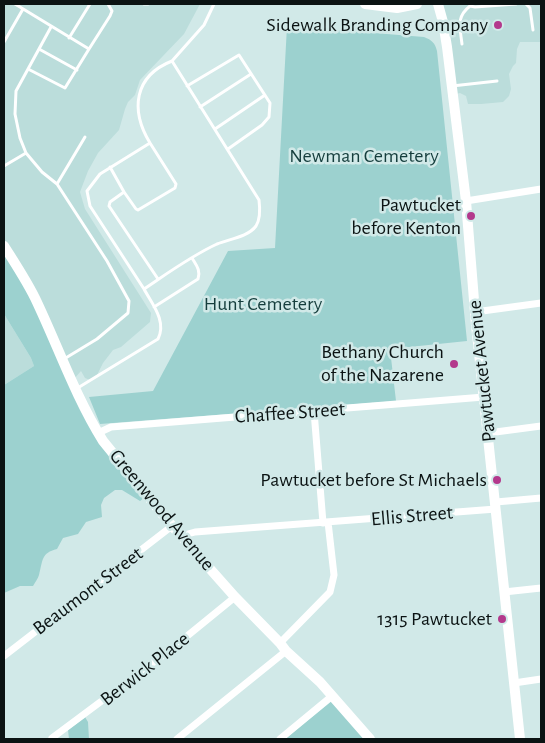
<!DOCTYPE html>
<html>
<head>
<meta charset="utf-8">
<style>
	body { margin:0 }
	#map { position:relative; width:545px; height:743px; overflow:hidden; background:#d1e9e8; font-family:"Alegreya Sans",sans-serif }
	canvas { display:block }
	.frame { position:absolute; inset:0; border:5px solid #0b1313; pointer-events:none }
</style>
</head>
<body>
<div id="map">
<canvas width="545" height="743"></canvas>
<div class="frame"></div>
</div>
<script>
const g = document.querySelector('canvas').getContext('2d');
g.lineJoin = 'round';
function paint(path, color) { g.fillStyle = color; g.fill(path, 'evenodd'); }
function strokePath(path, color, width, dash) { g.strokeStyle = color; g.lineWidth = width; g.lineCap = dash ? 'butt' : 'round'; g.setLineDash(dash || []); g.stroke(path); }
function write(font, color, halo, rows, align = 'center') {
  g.font = font + ' "Alegreya Sans",sans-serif'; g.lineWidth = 5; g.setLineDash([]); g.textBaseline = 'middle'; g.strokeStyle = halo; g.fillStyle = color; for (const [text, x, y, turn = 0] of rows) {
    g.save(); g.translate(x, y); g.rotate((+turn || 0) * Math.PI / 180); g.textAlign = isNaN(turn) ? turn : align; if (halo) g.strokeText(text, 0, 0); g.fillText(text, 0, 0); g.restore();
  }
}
paint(new Path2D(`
	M 4,4 L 200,4 L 184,34 L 140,80 L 135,95 L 128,102 L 125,109 L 119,130 L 98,153 L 88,171 L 80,192 L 85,209 L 151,313 L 150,322 L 121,347 L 113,350 L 103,363 L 97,375 L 90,380 L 85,378 L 81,371 L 74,379 L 4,254 Z
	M 438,4 L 541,4 L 541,42 L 520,42 L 517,49 L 516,63 L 513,66 L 509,74 L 511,89 L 509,96 L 503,102 L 481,104 L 468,104 L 466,96 L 460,93 L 456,94 Z
	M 4,314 L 31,358 L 34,366 L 4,385 Z`), '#bbdddb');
paint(new Path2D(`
	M 287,26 L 424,37 C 432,40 435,43 437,51 L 467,341 L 390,349 L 396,401 L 100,424 L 89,397 L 153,391 L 228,251 L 275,248 Z
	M 8,252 L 80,401 L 147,496 L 140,501 L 122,490 L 115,490 L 104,498 L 101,505 L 102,517 L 86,522 L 78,534 L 63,538 L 57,549 C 41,553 43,560 39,575 C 38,579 35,582 33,586 L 20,586 L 4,593 L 4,385 L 34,366 L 31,358 L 4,314 L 4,254 Z
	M 333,700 L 365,739 L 285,739 Z
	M 85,717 L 88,722 L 89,739 L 69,739 L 68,730 Z`), '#9cd1cf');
strokePath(new Path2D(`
	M 15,4 L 89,49 L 65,88 L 28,69
	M 144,4 L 148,4
	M 470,4 L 470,6 L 475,7 L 516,4
	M 526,4 L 530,8 L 533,30
	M 51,27 L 16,91 L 15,114 L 20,138 L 26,153 L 42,172 L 57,184 L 107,261 L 129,301 L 128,313 L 97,339 L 64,359
	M 69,38 L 90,4
	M 4,42 L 23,9
	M 462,44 C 460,27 456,17 470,6
	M 39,49 L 77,70
	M 89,49 L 110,16 L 112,11 L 108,4
	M 187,86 L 239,55 L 270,103 L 269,117 L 262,125 L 228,149
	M 452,86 L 497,81
	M 200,107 L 251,74
	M 215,129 L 265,95
	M 150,143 L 176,184 L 175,188 L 138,210 L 136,209 L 124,192 L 110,202 L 109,206 L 158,279
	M 4,166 L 26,153
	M 110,167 L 124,192
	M 57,184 L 85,137
	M 144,289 L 90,206 L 87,191 L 100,174 L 150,143 C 130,110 134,76 172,61
	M 154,307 L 198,279 C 201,270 196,265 192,258
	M 76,389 L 158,339 C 167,321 152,304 144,289 C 168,273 191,256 217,244 C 229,239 248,237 256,226 C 261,218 260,208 259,200 L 172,61 L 204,25 L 214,4`), '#fff', 3);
strokePath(new Path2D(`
	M 466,201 L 541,189
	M 475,312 L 541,303
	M 314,411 L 323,523
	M 98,433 L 111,427 L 484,397
	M 488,433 L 541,426
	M 496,502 L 541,498
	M 181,536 L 195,532 L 496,509
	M 504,592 L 541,588
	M 280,643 L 330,592 L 334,575 L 328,522
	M 4,656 L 172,526
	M 514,683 L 541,679
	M 52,738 L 170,650 L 235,597
	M 177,739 L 286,651
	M 280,739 L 332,696`), '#fff', 7);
strokePath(new Path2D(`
	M 365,4 L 397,8 L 417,4
	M 4,246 C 15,263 26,280 35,298 C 58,346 75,396 103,441 L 172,526 L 235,597 L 280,643 L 286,651 L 320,682 L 370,739`), '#fff', 10);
strokePath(new Path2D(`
	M 438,4 L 443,22 L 447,47 L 466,201 L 476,325 L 520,739`), '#fff', 10);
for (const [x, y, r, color] of [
	[498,25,5,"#b3398c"],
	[471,216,5,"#b3398c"],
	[454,364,5,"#b3398c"],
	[497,480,5,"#b3398c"],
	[502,619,5,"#b3398c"]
]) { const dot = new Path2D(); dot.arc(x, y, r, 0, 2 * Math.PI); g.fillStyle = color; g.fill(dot); strokePath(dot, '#d1e9e8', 2); }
write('20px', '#0b1313', '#d1e9e8', [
	["Sidewalk Branding Company",488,25],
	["Pawtucket",461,205],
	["before Kenton",461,228],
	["Bethany Church",444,352],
	["of the Nazarene",444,375],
	["Pawtucket before St Michaels",487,480],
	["1315 Pawtucket",492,619]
], 'right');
write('20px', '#153e3d', '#d1e9e8', [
	["Newman Cemetery",364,156],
	["Hunt Cemetery",263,304]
]);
write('20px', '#0b1313', '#d1e9e8', [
	["Pawtucket Avenue",482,371,-96],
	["Chaffee Street",290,413,-4],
	["Greenwood Avenue",162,510,50],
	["Ellis Street",412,516,-5],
	["Beaumont Street",88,591,-37],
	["Berwick Place",145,669,-38]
]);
</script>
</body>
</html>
